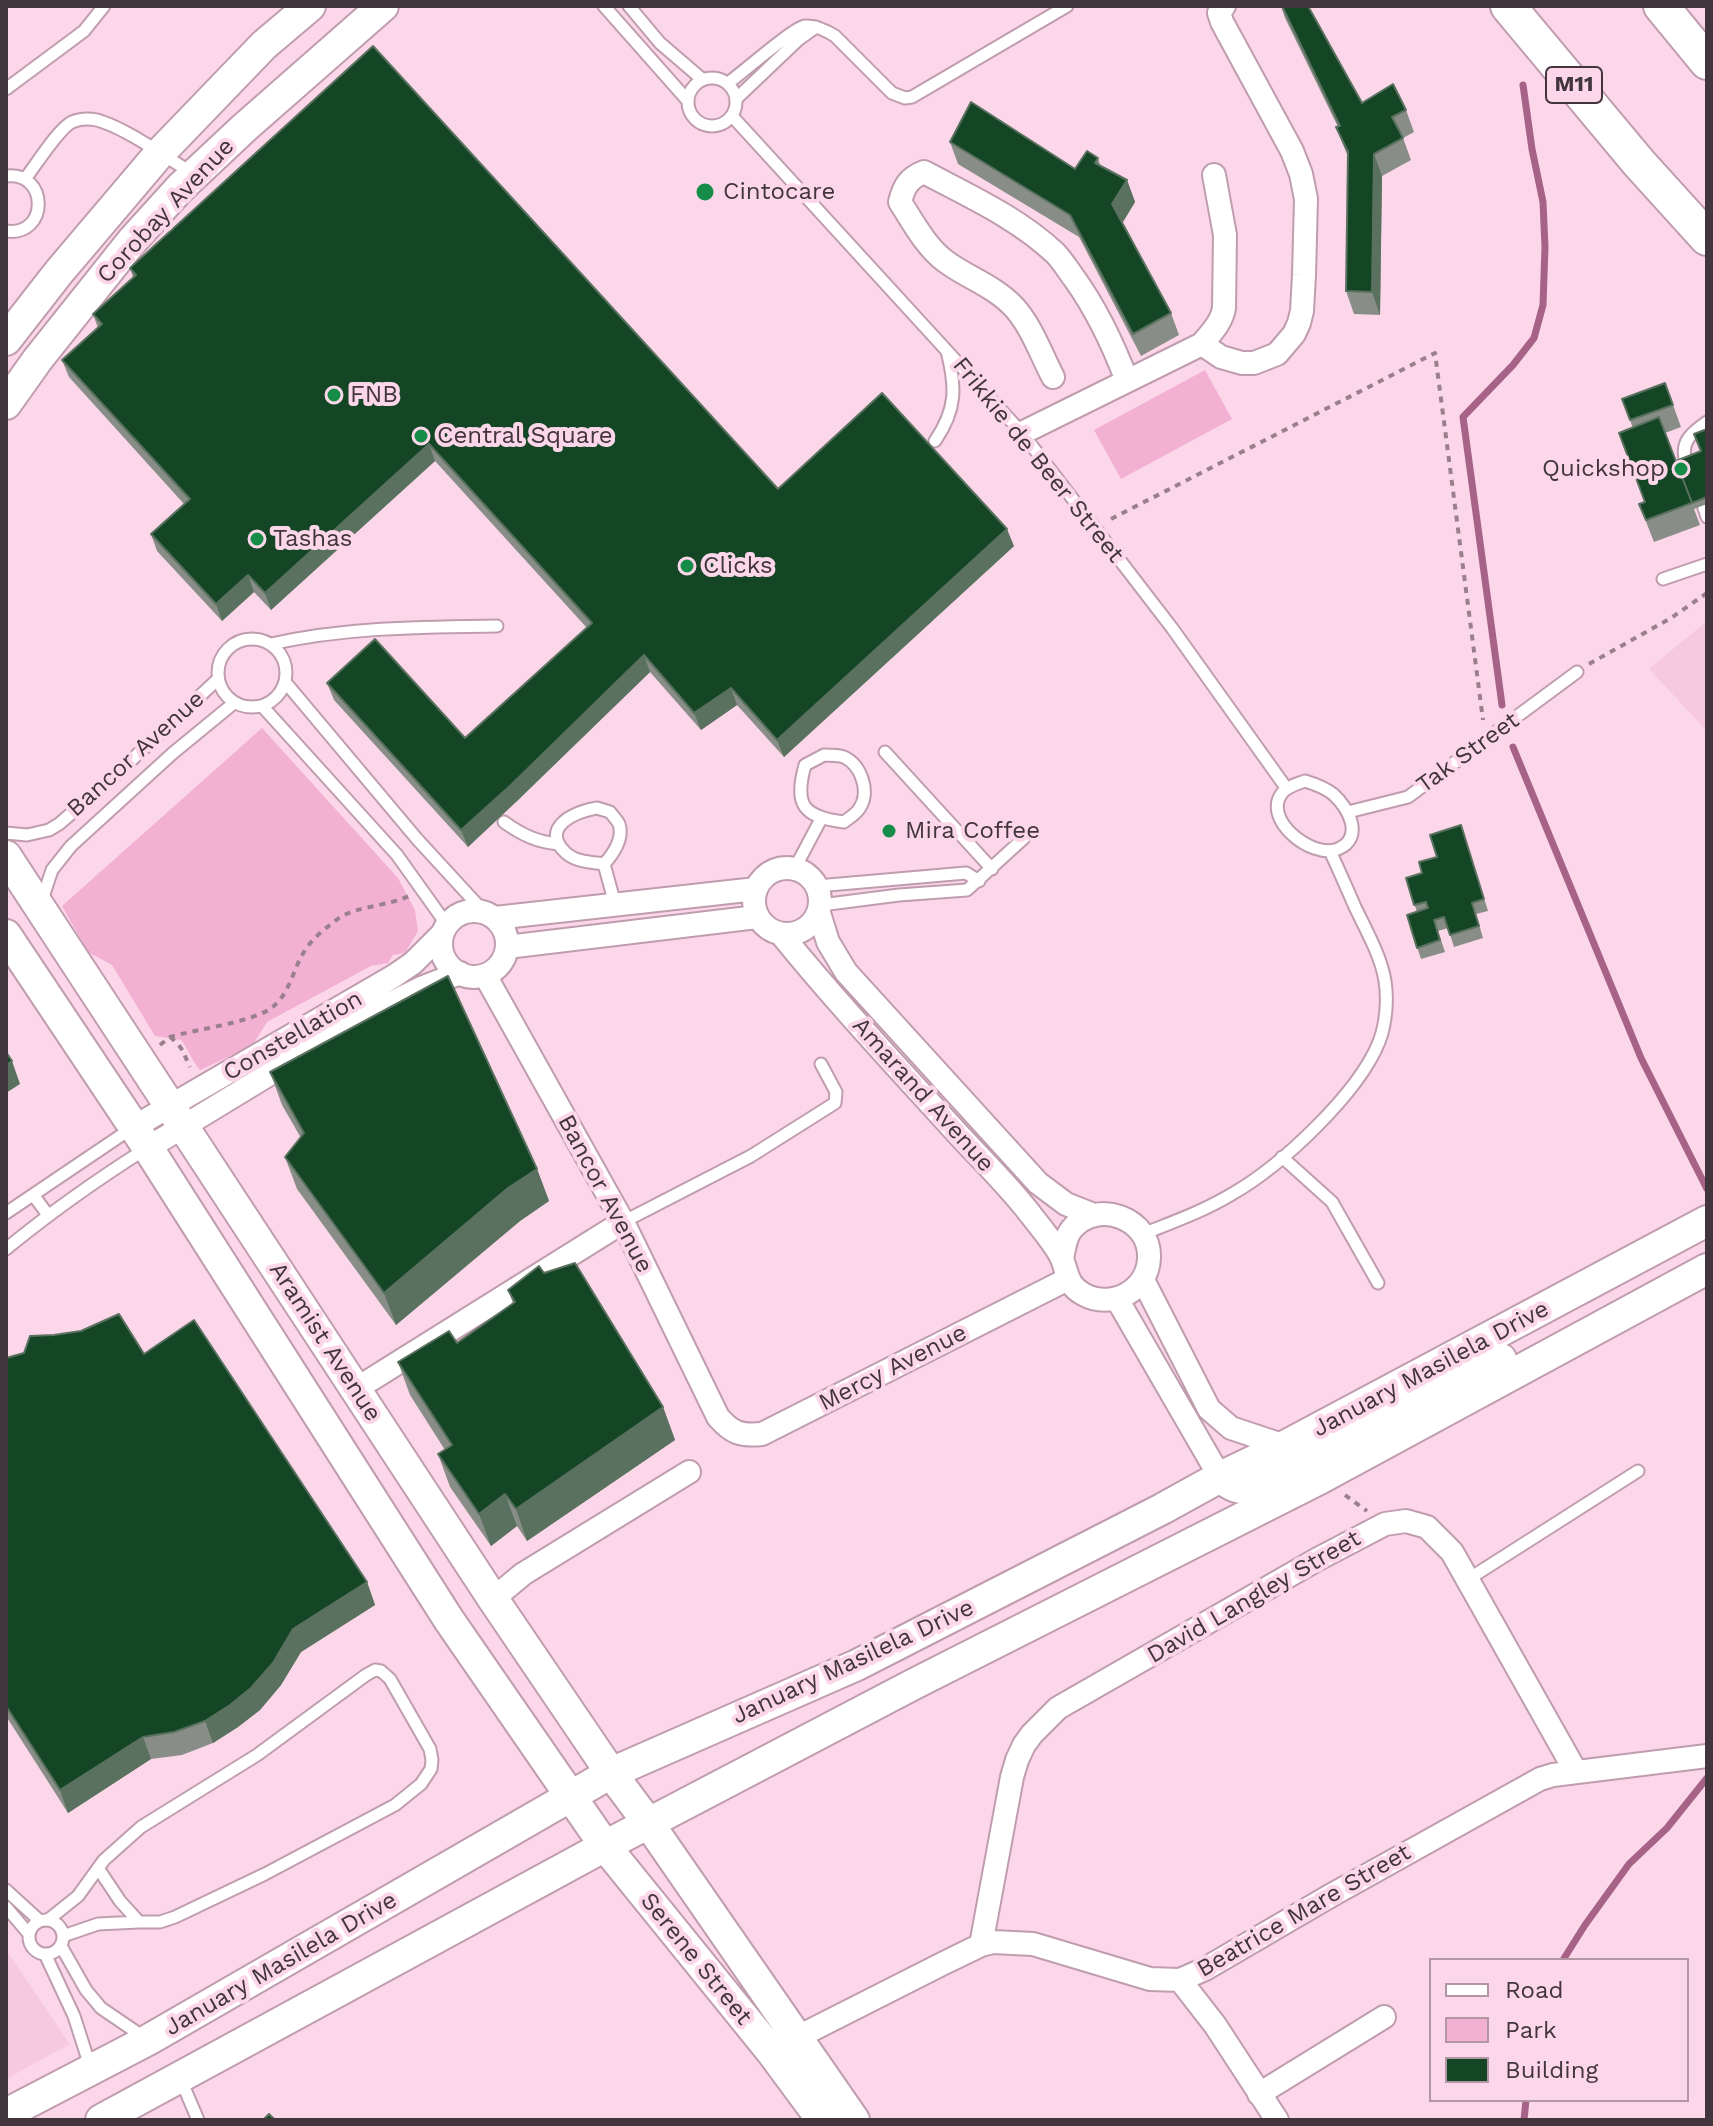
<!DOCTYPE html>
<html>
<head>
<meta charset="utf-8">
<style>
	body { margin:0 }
	#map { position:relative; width:1713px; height:2126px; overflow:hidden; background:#fcd7e9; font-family:"Work Sans",sans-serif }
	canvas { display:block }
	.frame { position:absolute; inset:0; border:8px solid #43353c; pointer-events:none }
	.legend { position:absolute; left:1429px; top:1958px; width:260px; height:144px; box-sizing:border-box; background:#fcd7e9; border:2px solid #b296a4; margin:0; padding:10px 14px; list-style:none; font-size:24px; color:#43353c }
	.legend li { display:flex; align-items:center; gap:16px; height:40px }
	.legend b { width:40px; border:2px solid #b296a4 }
</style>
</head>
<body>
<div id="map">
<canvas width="1713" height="2126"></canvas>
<div class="frame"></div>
<ul class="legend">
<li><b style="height:10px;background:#fff"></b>Road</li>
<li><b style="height:22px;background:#f2b1d2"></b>Park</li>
<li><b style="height:22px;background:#144525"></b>Building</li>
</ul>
</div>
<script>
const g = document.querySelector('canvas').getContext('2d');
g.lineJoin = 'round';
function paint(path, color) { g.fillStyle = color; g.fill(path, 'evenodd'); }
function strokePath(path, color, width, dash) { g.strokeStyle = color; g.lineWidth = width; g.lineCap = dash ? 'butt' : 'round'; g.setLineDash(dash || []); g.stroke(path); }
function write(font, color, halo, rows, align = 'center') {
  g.font = font + ' "Work Sans",sans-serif'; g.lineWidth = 8; g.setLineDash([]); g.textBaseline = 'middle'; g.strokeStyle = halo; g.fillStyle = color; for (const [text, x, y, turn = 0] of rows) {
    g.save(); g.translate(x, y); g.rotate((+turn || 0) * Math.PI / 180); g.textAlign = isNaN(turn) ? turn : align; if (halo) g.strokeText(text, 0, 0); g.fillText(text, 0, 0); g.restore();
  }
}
paint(new Path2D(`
	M 1707,621 L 1707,731 L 1649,669 Z
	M 6,1950 L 70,2044 L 6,2079 Z`), '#f6c9df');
paint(new Path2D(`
	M 1205,370 L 1232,419 L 1121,479 L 1094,430 Z
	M 262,728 L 398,878 L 415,910 L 418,931 L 405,953 L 393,955 L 388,963 L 371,966 L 267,1022 L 252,1046 L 200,1070 C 192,1061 189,1050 181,1040 L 155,1036 L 112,965 L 88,952 L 62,906 Z`), '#f2b1d2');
strokePath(new Path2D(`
	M 1502,705 L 1463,417 L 1513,365 L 1534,338 L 1543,305 L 1545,247 L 1543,202 L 1532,149 L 1523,85
	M 1513,747 L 1641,1058 L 1707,1189
	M 1563,1960 L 1585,1925 L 1629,1864 L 1667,1828 L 1707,1778
	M 1524,2120 L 1526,2100`), '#a66287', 7);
const lane = new Path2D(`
	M 604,6 L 688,101
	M 629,6 L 660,43 L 703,80
	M688 102a24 24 0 1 1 48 0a24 24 0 1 1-48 0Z
	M 728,83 C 742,73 793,28 805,26 C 816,25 827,31 835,36 L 892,93 L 905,98 L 912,97 L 1067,6
	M 6,89 L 84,31 L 104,6
	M 736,99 L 798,40 L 816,27
	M 732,116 L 1022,433 L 1172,628 L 1287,789
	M 6,176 C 49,171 49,237 6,231
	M 25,179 C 36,165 59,128 72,122 C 81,118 94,118 103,122 C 130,131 168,159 194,174
	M 935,441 C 957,409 956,387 947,351
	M 1686,463 C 1680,442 1690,434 1707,422
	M 1703,505 L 1707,517
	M 1663,579 L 1707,564
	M218 673a34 34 0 1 1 68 0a34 34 0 1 1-68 0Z
	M 271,644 C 346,627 421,627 497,626
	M 286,683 L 417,839 L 485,913
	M 263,707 L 397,855 L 447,925
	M 885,752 L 992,869
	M 824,755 C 830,755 838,755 844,757 C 861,765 871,792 859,809 C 856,814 849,818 844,822 C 803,817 794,805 805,765 Z
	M 1305,781 C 1315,784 1324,787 1333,794 C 1348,807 1365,838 1338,849 C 1312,860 1260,818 1283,792 C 1288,786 1297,784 1305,781 Z
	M 597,808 L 610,812 C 613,816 617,820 619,824 C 624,839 613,854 604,864 C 591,862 576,862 566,853 C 539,828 575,811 597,808 Z
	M 1348,812 L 1408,797 L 1577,672
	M 504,822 C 522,835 537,842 559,844
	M 6,833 L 27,835 L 49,830 L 59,824 L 108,782 L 218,679
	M 604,864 L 615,904
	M 795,868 L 821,819
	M 817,886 L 966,873 L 979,881
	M 42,900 L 52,870 L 71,846 L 173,753 L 234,703
	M 821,905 L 899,895 L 967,890 L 1024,838
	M 1282,1157 L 1332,1202 L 1378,1283
	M 34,1196 L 48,1215
	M 6,1213 L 132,1128
	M 623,1222 L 751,1156 L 835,1103 L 836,1092 L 821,1064
	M 1143,1234 C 1173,1222 1204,1211 1232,1194 C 1281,1166 1358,1094 1379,1042 C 1386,1024 1388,1000 1385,981 C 1381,956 1366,930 1355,907 C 1347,889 1339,870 1330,851
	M 6,1249 C 51,1212 98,1179 147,1148
	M 1467,1580 L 1638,1471
	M 6,1890 L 40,1921
	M 6,1907 L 29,1934
	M 48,1920 L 78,1896 L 104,1860 L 141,1827 L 257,1755 L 366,1675 L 375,1670 L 381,1671 L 390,1679 L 430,1749 L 432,1760 L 431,1769 L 421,1784 L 395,1805 L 265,1874 L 175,1917 L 160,1922 L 139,1922 L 120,1901 L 98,1868
	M29 1937a17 17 0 1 1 34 0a17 17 0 1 1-34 0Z
	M 63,1936 L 98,1924 L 139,1922
	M 61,1946 L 86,1990 L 101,2008 L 145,2038
	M 45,1954 L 74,2016 L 91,2069
	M 181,2080 L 198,2120`);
const street = new Path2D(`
	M 1202,344 L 1221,357 L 1242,363 L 1254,363 L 1277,354 L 1294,334 L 1299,323 L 1302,311 L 1304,275 L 1306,199 L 1301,174 L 1292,151 L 1222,22 L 1219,13 L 1224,6
	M 1053,377 C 1041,354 1031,325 1013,306 C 994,286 966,277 945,261 C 926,247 913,222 900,202 C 904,186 909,178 924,172 C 969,196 1018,218 1055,253 C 1062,260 1068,270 1074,278 C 1097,310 1113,344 1127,381
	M 1022,433 L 1202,344 C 1211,333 1222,322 1224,308 L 1225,235 L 1214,175
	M754 901a33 33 0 1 1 66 0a33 33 0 1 1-66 0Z
	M441 944a33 33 0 1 1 66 0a33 33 0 1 1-66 0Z
	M 819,913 L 828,942 L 846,972 L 1038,1183 L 1066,1204 L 1094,1215
	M 495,918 L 756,889
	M 781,934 C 837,1003 898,1068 958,1134 C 982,1160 1009,1186 1031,1215 C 1039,1225 1058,1248 1062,1259 C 1068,1274 1067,1285 1083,1294 C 1111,1310 1148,1291 1149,1258 C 1151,1218 1096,1198 1071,1230 C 1065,1238 1064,1249 1062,1259
	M 507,947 L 757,917
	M 485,975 L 623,1222 L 718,1417 C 732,1433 740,1436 762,1434 L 1068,1279
	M 134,1127 L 394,976 L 413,963 L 443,933
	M 148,1148 L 365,1016 L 421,988 L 460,973
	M 1143,1280 L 1209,1409 L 1231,1428 L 1285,1446
	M 1117,1299 L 1220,1477
	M 356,1389 L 623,1222
	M 493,1599 L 523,1574 L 689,1472
	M 981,1945 L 1012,1777 L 1017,1760 L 1024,1745 L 1032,1734 L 1058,1708 L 1318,1559 L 1385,1524 L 1406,1521 L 1427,1527 L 1452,1552 L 1576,1772
	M 1180,1980 L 1215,2025 L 1277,2120
	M 784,2044 L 944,1963 L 981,1945 L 993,1942 L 1033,1944 L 1150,1979 L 1180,1980 L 1205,1969 L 1330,1896 L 1540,1779 L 1553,1775 L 1707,1756
	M 1259,2094 L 1384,2017`);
const secondary = new Path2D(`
	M 6,340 L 59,272 L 159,154 L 264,45 L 310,6
	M 6,404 L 38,359 L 132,241 L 180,188 L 244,128 L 383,6
	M 6,856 L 493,1599 L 611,1773 L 649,1824 L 854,2120
	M 6,935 L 148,1148 L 449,1620 L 605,1846 L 771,2051 L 822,2120
	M 1220,1477 C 1236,1490 1243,1491 1263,1483 L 1393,1413 L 1501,1359
	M 6,2114 L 148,2040 L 611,1773 L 857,1665 L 1162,1509 L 1220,1477 L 1285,1446 L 1707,1221
	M 101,2120 L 605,1846 L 914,1684 L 1321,1478 L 1707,1269`);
const primary = new Path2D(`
	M 1508,6 L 1639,163 L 1707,238
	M 1661,6 L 1707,62`);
strokePath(lane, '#c09dae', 15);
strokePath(street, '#c09dae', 26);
strokePath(secondary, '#c09dae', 34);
strokePath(primary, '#c09dae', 38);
strokePath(new Path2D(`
	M 1111,519 L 1435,353 L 1483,720
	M 1589,664 L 1671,618 L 1707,593
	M 170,1037 C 184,1048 183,1053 190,1067
	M 160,1045 L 170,1037 C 197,1029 248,1023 270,1009 C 290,995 292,971 304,952 C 312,938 326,928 339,918 C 357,906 388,906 409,896
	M 1345,1495 L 1367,1511`), '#99808c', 4, [6, 6]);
strokePath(lane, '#fff', 11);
strokePath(street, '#fff', 22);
strokePath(secondary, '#fff', 30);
strokePath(primary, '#fff', 34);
paint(new Path2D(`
	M 1281,6 L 1308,6 L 1362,103 L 1406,110 L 1414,132 L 1403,138 L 1411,160 L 1382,176 L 1380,315 L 1354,314 L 1346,291 L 1348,157 L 1336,127 L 1338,127 L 1285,18 Z
	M 950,142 L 1075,169 L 1098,158 L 1100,165 L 1127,180 L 1135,202 L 1122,223 L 1171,313 L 1179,335 L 1141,356 L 1079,237 L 958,164 Z
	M 130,268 L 778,489 L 1014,546 L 784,757 L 737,705 L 701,730 L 650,672 L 517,801 L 468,847 L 334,700 L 327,683 L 465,738 L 587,628 L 435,461 L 271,610 L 254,592 L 222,621 L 157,551 L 151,534 L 184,504 L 69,377 L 62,360 L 98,328 L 93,314 L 133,277 Z
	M 1665,383 L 1681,427 L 1665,433 L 1676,461 L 1701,451 L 1707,429 L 1707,504 L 1694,509 L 1700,525 L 1654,542 L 1639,504 L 1645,502 L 1633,428 L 1622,399 Z
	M 1465,837 L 1488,911 L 1476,914 L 1483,938 L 1454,947 L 1448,928 L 1438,931 L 1445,952 L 1421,959 L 1407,915 L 1417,912 L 1406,878 L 1422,873 L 1437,857 Z
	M 270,1072 L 537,1169 L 549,1201 L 520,1221 L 396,1325 L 297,1189 L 285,1157 L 301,1138 L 282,1105 Z
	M 544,1273 L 663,1407 L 675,1440 L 527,1541 L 517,1526 L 491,1546 L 450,1487 L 438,1454 L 445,1450 L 410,1395 L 398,1362 L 457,1343 L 513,1303 L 508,1290 Z
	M 144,1354 L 367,1582 L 375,1605 L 301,1652 L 281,1685 L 260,1710 L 238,1727 L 213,1743 L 182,1755 L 151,1759 L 68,1813 L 6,1716 L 6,1358 Z`), '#888e87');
paint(new Path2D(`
	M 1374,154 L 1382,176 L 1380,315 L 1372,292 Z
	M 1127,180 L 1135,202 L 1120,227 L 1112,204 Z
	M 429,444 L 435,461 L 271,610 L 265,593 Z
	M 1007,529 L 1014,546 L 784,757 L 777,740 Z
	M 248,575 L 254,592 L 222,621 L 216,604 Z
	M 644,655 L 650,672 L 517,801 L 468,847 L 461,830 Z
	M 731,688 L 737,705 L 701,730 L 694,713 Z
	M 12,1061 L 20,1084 L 6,1093 L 6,1065 Z
	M 537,1169 L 549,1201 L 520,1221 L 396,1325 L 384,1293 L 508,1188 Z
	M 663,1407 L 675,1440 L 527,1541 L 516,1509 Z
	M 505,1494 L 517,1526 L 491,1546 L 479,1514 Z
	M 367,1582 L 375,1605 L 301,1652 L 281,1685 L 260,1710 L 238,1727 L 213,1743 L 205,1721 L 293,1629 Z
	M 143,1737 L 151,1759 L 68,1813 L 60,1790 Z`), '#5a7160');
const building = new Path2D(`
	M 1282,6 L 1308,6 L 1362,103 L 1393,84 L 1406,110 L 1392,117 L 1403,138 L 1374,154 L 1372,292 L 1346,291 L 1348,152 L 1336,127 L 1340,126 Z
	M 373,46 L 778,489 L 882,393 L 1007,529 L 777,740 L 731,688 L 694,713 L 644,655 L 511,785 L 461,830 L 327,683 L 375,639 L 465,738 L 592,623 L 429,444 L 265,593 L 248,575 L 216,604 L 151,534 L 190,499 L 62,360 L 102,324 L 93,314 L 136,275 L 130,268 Z
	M 971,102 L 1075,169 L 1087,151 L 1098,158 L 1095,163 L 1127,180 L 1112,204 L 1171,313 L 1133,334 L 1070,215 L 950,142 Z
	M 1665,383 L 1673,405 L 1630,420 L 1622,399 Z
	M 1659,417 L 1692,503 L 1646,520 L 1639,504 L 1645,502 L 1619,433 Z
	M 1707,429 L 1707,497 L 1692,503 L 1676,461 L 1701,451 L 1694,434 Z
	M 1461,825 L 1484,899 L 1472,903 L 1479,926 L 1450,935 L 1444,917 L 1434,920 L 1440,940 L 1417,948 L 1407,915 L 1428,908 L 1426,902 L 1414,905 L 1406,878 L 1422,873 L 1419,862 L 1437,857 L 1430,835 Z
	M 448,976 L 537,1169 L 508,1188 L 384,1293 L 285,1157 L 304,1133 L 270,1072 Z
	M 6,1052 L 12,1061 L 6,1065 Z
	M 575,1263 L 663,1407 L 516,1509 L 505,1494 L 479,1514 L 438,1454 L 452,1445 L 398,1362 L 449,1331 L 457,1343 L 515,1302 L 508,1290 L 539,1266 L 544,1273 Z
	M 119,1314 L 144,1354 L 194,1320 L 367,1582 L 293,1629 L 273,1663 L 251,1688 L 230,1705 L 205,1721 L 174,1732 L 143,1737 L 60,1790 L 6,1706 L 6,1358 L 24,1353 L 30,1336 L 54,1335 L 81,1331 Z
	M 269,2114 L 275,2120 L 263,2120 Z`);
paint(building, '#144525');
strokePath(building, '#5a7160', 2);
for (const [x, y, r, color] of [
	[705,192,10,"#158c47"],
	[334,395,8,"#158c47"],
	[421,436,8,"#158c47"],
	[1681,469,8,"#158c47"],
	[257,539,8,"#158c47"],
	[687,566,8,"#158c47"],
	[889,831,8,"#158c47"]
]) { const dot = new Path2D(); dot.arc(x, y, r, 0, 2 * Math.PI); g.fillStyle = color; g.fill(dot); strokePath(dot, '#fcd7e9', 3); }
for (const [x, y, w] of [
	[1574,85,56]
]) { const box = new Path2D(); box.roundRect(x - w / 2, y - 18, w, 36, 6); g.fillStyle = '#fcd7e9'; g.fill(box); strokePath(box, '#43353c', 2); }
write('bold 22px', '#43353c', null, [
	["M11",1574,85]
]);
write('24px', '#43353c', '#fcd7e9', [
	["Cintocare",723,192],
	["FNB",350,395],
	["Central Square",437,436],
	["Quickshop",1665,469,"right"],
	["Tashas",273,539],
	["Clicks",703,566],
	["Mira Coffee",905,831]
], 'left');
write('24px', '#43353c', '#fcd7e9', [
	["Corobay Avenue",166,211,-47],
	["Frikkie de Beer Street",1038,460,51],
	["Tak Street",1468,753,-36],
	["Bancor Avenue",136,754,-42],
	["Constellation",293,1036,-30],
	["Amarand Avenue",923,1095,48],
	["Bancor Avenue",605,1194,62],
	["Aramist Avenue",325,1342,57],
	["Mercy Avenue",893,1368,-27],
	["January Masilela Drive",1431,1369,-28],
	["David Langley Street",1254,1597,-30],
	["January Masilela Drive",853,1662,-25],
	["Beatrice Mare Street",1304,1911,-30],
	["Serene Street",696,1959,51],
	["January Masilela Drive",281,1964,-30]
]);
</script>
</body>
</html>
